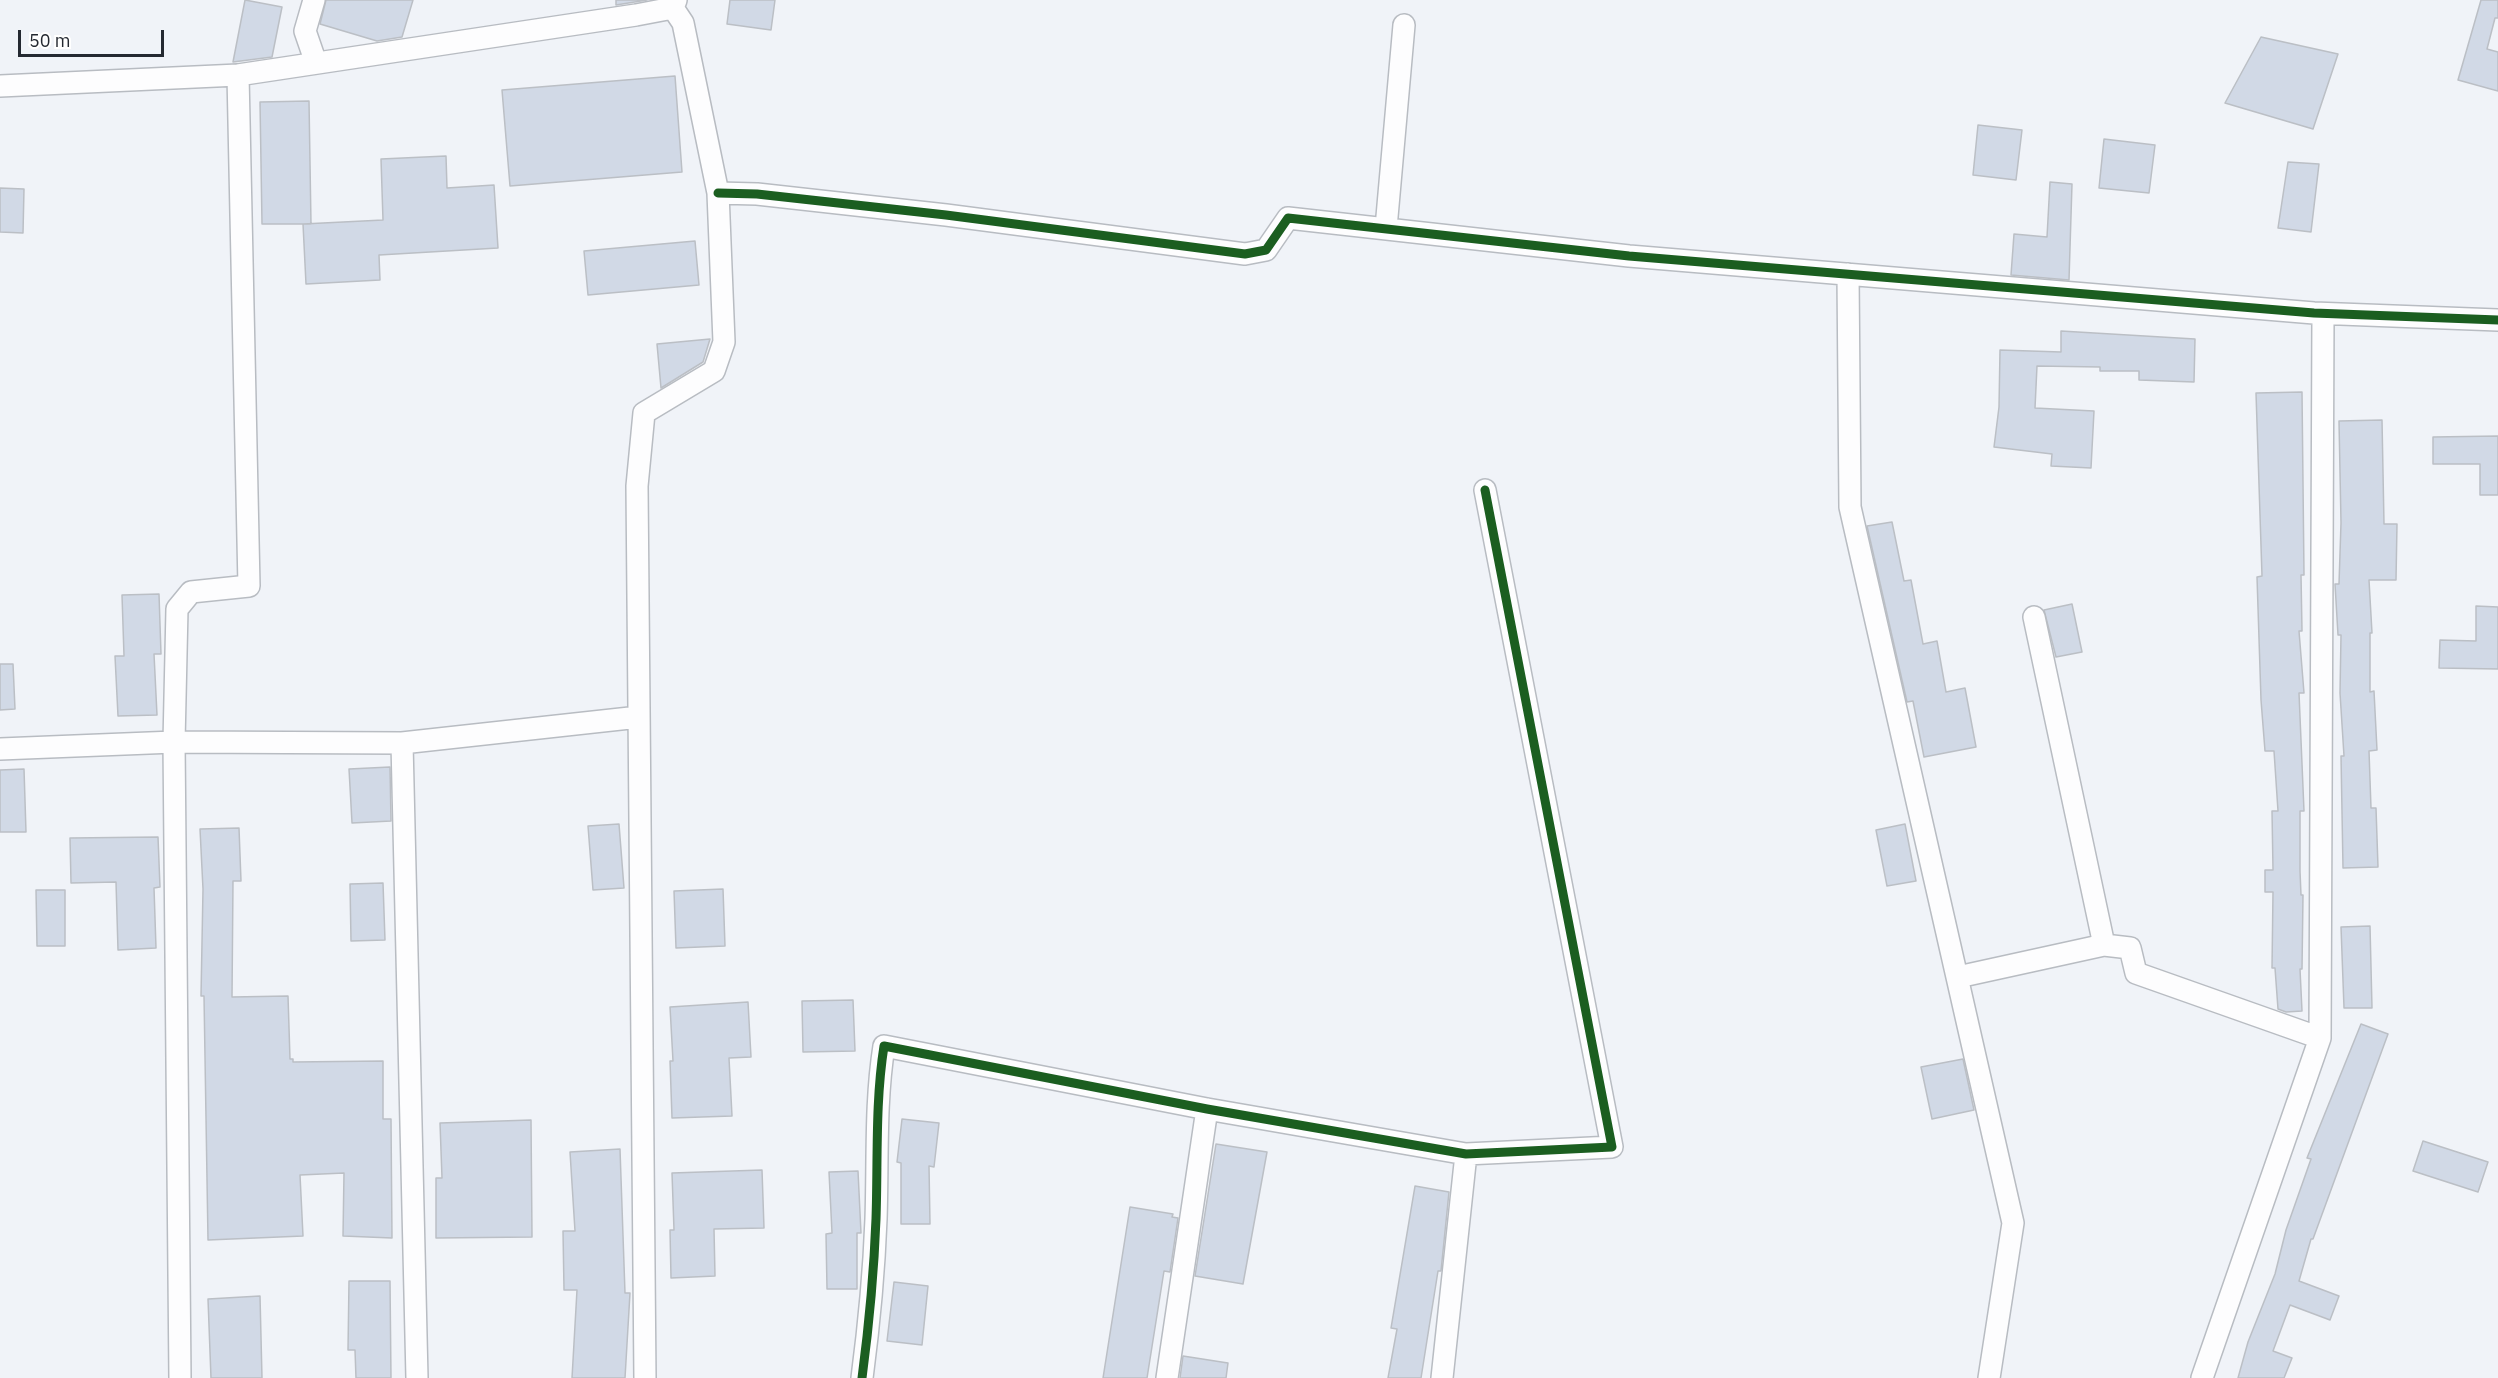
<!DOCTYPE html>
<html>
<head>
<meta charset="utf-8">
<style>
	body { margin:0 }
	#map { position:relative; width:2498px; height:1378px; overflow:hidden; background:#f0f3f8; font-family:"IBM Plex Sans",sans-serif }
	canvas { display:block }
	.scale { position:absolute; left:18px; top:30px; width:146px; height:27px; box-sizing:border-box; border:3px solid #242931; border-top:0; padding-left:8px; font-size:18px; line-height:21px; white-space:nowrap; color:#242931; -webkit-text-stroke:4px #fff; paint-order:stroke }
</style>
</head>
<body>
<div id="map">
<canvas width="2498" height="1378"></canvas>
<div class="scale">50 m</div>
</div>
<script>
const g = document.querySelector('canvas').getContext('2d');
g.lineJoin = 'round';
function paint(path, color) { g.fillStyle = color; g.fill(path, 'evenodd'); }
function strokePath(path, color, width, dash) { g.strokeStyle = color; g.lineWidth = width; g.lineCap = dash ? 'butt' : 'round'; g.setLineDash(dash || []); g.stroke(path); }
const building = new Path2D(`
	M 245,0 L 282,7 L 272,57 L 233,62 Z
	M 326,0 L 413,0 L 402,37 L 377,41 L 320,24 Z
	M 616,0 L 647,0 L 616,5 Z
	M 730,0 L 775,0 L 771,30 L 727,24 Z
	M 2481,0 L 2498,0 L 2498,18 L 2495,18 L 2487,49 L 2498,52 L 2498,91 L 2458,80 Z
	M 2261,37 L 2338,54 L 2313,129 L 2225,103 Z
	M 675,76 L 682,172 L 510,186 L 502,90 Z
	M 309,101 L 311,224 L 262,224 L 260,102 Z
	M 1978,125 L 2022,130 L 2016,180 L 1973,175 Z
	M 2104,139 L 2155,145 L 2149,193 L 2099,188 Z
	M 446,156 L 447,188 L 494,185 L 498,248 L 379,255 L 380,280 L 306,284 L 303,224 L 383,220 L 381,159 Z
	M 2288,162 L 2319,164 L 2311,232 L 2278,228 Z
	M 2050,182 L 2072,184 L 2069,280 L 2011,275 L 2014,234 L 2047,237 Z
	M 0,188 L 24,189 L 23,233 L 0,232 Z
	M 695,241 L 699,285 L 588,295 L 584,251 Z
	M 2061,331 L 2195,339 L 2194,382 L 2139,380 L 2139,371 L 2100,371 L 2100,367 L 2037,366 L 2035,408 L 2094,411 L 2091,468 L 2051,466 L 2052,454 L 1994,447 L 1999,407 L 2000,350 L 2061,352 Z
	M 710,339 L 703,362 L 661,388 L 657,344 Z
	M 2302,392 L 2304,575 L 2301,575 L 2302,631 L 2299,631 L 2304,693 L 2299,693 L 2304,811 L 2300,811 L 2300,871 L 2301,895 L 2303,895 L 2302,969 L 2300,969 L 2302,1011 L 2286,1012 L 2278,1009 L 2275,968 L 2272,968 L 2273,892 L 2265,892 L 2265,870 L 2273,870 L 2272,811 L 2278,811 L 2274,751 L 2265,751 L 2261,700 L 2257,577 L 2262,576 L 2256,393 Z
	M 2382,420 L 2384,524 L 2397,524 L 2396,580 L 2369,580 L 2372,633 L 2370,633 L 2370,692 L 2374,691 L 2377,750 L 2369,751 L 2371,808 L 2376,808 L 2378,867 L 2343,868 L 2341,756 L 2344,756 L 2340,693 L 2341,635 L 2338,635 L 2335,584 L 2339,584 L 2341,523 L 2339,421 Z
	M 2498,436 L 2498,495 L 2480,495 L 2480,464 L 2433,464 L 2433,437 Z
	M 1892,522 L 1904,581 L 1911,580 L 1923,644 L 1937,641 L 1946,692 L 1965,688 L 1976,747 L 1924,757 L 1913,701 L 1907,702 L 1867,526 Z
	M 159,594 L 161,654 L 154,654 L 157,715 L 118,716 L 115,656 L 124,656 L 122,595 Z
	M 2072,604 L 2082,652 L 2056,657 L 2044,610 Z
	M 2476,606 L 2498,607 L 2498,669 L 2439,668 L 2440,640 L 2476,641 Z
	M 0,664 L 13,664 L 15,709 L 0,710 Z
	M 390,767 L 391,821 L 352,823 L 349,769 Z
	M 24,769 L 26,832 L 0,832 L 0,770 Z
	M 619,824 L 624,888 L 593,890 L 588,826 Z
	M 1905,824 L 1916,881 L 1887,886 L 1876,830 Z
	M 239,828 L 241,881 L 233,881 L 232,997 L 288,996 L 290,1059 L 293,1059 L 293,1062 L 383,1061 L 383,1119 L 391,1119 L 392,1238 L 343,1236 L 344,1173 L 300,1175 L 303,1236 L 208,1240 L 204,996 L 201,996 L 203,889 L 200,829 Z
	M 158,837 L 160,887 L 154,888 L 156,948 L 118,950 L 116,882 L 71,883 L 70,838 Z
	M 383,883 L 385,940 L 351,941 L 350,884 Z
	M 723,889 L 725,946 L 676,948 L 674,891 Z
	M 36,890 L 65,890 L 65,946 L 37,946 Z
	M 2370,926 L 2372,1008 L 2344,1008 L 2341,927 Z
	M 853,1000 L 855,1051 L 803,1052 L 802,1001 Z
	M 748,1002 L 751,1057 L 729,1058 L 732,1116 L 672,1118 L 670,1061 L 673,1061 L 670,1007 Z
	M 2361,1024 L 2388,1034 L 2313,1239 L 2311,1239 L 2299,1281 L 2339,1296 L 2330,1320 L 2290,1305 L 2273,1351 L 2292,1358 L 2284,1378 L 2238,1378 L 2248,1342 L 2275,1274 L 2286,1230 L 2311,1159 L 2307,1158 Z
	M 1963,1059 L 1974,1110 L 1932,1119 L 1921,1067 Z
	M 902,1119 L 939,1123 L 934,1167 L 929,1166 L 930,1224 L 901,1224 L 901,1163 L 897,1162 Z
	M 531,1120 L 532,1237 L 436,1238 L 436,1178 L 442,1178 L 440,1123 Z
	M 2423,1141 L 2488,1162 L 2478,1192 L 2413,1171 Z
	M 1216,1144 L 1267,1152 L 1243,1284 L 1195,1276 Z
	M 620,1149 L 625,1293 L 630,1293 L 625,1378 L 572,1378 L 577,1290 L 564,1290 L 563,1231 L 575,1231 L 570,1152 Z
	M 762,1170 L 764,1228 L 714,1229 L 715,1276 L 671,1278 L 670,1230 L 674,1230 L 672,1173 Z
	M 858,1171 L 861,1233 L 857,1233 L 857,1289 L 827,1289 L 826,1234 L 832,1233 L 829,1172 Z
	M 1415,1186 L 1449,1192 L 1441,1271 L 1438,1271 L 1421,1378 L 1388,1378 L 1397,1329 L 1391,1328 Z
	M 1130,1207 L 1173,1214 L 1172,1217 L 1178,1218 L 1170,1272 L 1164,1271 L 1147,1378 L 1103,1378 Z
	M 349,1281 L 390,1281 L 391,1378 L 356,1378 L 355,1350 L 348,1350 Z
	M 894,1282 L 928,1286 L 922,1345 L 887,1341 Z
	M 260,1296 L 262,1378 L 211,1378 L 208,1299 Z
	M 1183,1356 L 1228,1363 L 1226,1378 L 1180,1378 Z`);
paint(building, '#d1d9e6');
strokePath(building, '#bbbfc5', 1.5);
const minor = new Path2D(`
	M 314,0 L 305,31 L 316,63
	M 0,86 L 238,75 L 636,15 L 673,8 L 676,0
	M 718,193 L 757,194 L 946,215 L 1245,254 L 1266,250 L 1288,218 L 1629,256 L 2314,313 L 2498,320
	M 1386,228 L 1404,25
	M 1848,274 L 1850,507 L 2013,1223 L 1989,1378
	M 2034,617 L 2104,945 L 2130,948 L 2136,973 L 2320,1038
	M 402,743 L 417,1378
	M 0,749 L 174,742 L 402,743 L 639,717
	M 1958,977 L 2104,945
	M 180,1378 L 174,742 L 177,609 L 191,592 L 249,586 L 238,75
	M 645,1378 L 637,486 L 644,413 L 714,371 L 724,342 L 718,193 L 683,23 L 673,8
	M 862,1378 C 869,1325 874,1272 876,1219 C 878,1161 875,1103 884,1046 L 1207,1109 L 1466,1154 L 1612,1147 L 1485,490
	M 1167,1378 L 1207,1109
	M 1442,1378 L 1466,1154
	M 2202,1378 L 2320,1038 L 2323,314`);
strokePath(minor, '#b8bcc2', 24);
strokePath(minor, '#fdfdfe', 21);
strokePath(new Path2D(`
	M 718,193 L 757,194 L 946,215 L 1245,254 L 1266,250 L 1288,218 L 1629,256 L 2314,313 L 2498,320
	M 862,1378 C 869,1325 874,1272 876,1219 C 878,1161 875,1103 884,1046 L 1207,1109 L 1466,1154 L 1612,1147 L 1485,490`), '#1b5e20', 9);
</script>
</body>
</html>
